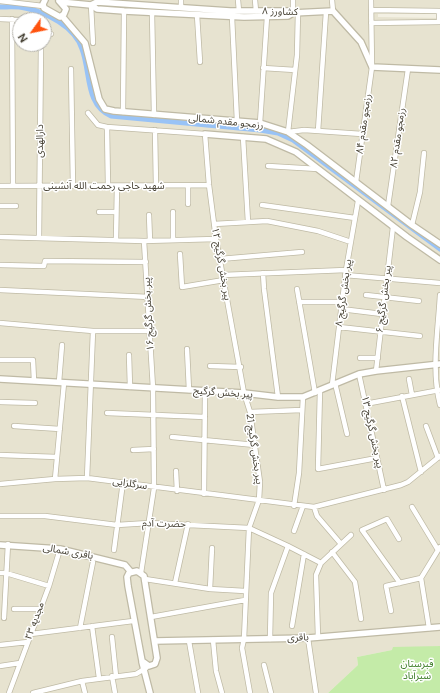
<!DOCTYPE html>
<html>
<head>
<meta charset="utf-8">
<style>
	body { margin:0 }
	#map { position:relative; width:440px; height:693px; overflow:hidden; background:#f3f0e3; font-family:"DM Sans",sans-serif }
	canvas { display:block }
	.north { position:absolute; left:12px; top:12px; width:40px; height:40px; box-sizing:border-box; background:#fff; border:1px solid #b5b3ad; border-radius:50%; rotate:237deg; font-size:11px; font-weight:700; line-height:16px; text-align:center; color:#454033 }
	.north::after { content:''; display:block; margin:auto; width:14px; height:18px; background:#ff530e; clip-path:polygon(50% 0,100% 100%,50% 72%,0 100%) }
</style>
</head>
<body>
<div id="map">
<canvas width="440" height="693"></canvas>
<div class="north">N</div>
</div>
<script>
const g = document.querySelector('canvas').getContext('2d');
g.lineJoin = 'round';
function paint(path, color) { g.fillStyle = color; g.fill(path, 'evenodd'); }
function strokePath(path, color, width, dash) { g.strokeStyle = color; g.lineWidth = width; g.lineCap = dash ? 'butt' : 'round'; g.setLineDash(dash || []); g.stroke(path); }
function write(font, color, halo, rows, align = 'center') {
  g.font = font + ' "DM Sans","Noto Sans Arabic",sans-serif'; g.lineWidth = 3; g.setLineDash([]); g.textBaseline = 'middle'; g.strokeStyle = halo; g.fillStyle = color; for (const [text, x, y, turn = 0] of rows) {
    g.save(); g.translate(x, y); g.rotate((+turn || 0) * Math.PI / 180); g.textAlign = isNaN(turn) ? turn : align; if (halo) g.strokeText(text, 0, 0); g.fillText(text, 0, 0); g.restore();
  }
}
paint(new Path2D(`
	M 0,0 L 440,0 L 440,14 L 378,14 L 378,17 L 440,18 L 440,646 L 392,650 L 357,657 L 358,665 L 328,693 L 0,693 ZM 20,20 L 44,20 L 44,44 L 20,44 Z`), '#e7e3d0');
paint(new Path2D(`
	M 440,646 L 440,693 L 328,693 L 358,665 L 357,657 L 392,650 L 393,647 Z`), '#c4eba8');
strokePath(new Path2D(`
	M 0,7 C 8,7 17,6 25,8 C 46,12 75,27 82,49 C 91,72 85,105 111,116 L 260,130 L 278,133 L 293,140 L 440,249`), '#99c3f6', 5);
const minor = new Path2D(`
	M 181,0 L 181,7
	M 238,0 L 239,11
	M 255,0 L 256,11
	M 293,0 L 293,13
	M 332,0 L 333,11
	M 0,1 L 43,6
	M 91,5 L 93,43
	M 371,10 L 440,11
	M 439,11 L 439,22
	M 298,12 L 297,55 L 288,132 L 304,130 L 362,134
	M 152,13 L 154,115
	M 197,15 L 200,62
	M 232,17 L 237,121
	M 0,19 L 23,20
	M 12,19 L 13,186
	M 371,23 L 440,22
	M 44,30 L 51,34
	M 263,68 L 295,70
	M 71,69 L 73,186
	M 123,112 L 124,11
	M 88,113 L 98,125 L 107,127 L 205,134 L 209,185 L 216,239 L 244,393 L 250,412 L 260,482 L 259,500 L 249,528 L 244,639 L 242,648 L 250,693
	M 260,123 L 267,17
	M 107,127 L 108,186
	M 155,130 L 156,186
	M 318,131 L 326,12
	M 243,137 L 248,222
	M 268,166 L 318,169
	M 356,182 L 372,67 L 371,0
	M 0,186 L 209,185
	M 188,204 L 188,186
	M 262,205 L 355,218
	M 0,206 L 16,206
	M 388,206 L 408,69
	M 99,212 L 116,212
	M 149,215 L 150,241
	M 214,224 L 267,221 L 318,231 L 351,242
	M 412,225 L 420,192 L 424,153
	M 0,237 L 144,241 L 216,239
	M 39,238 L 41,44
	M 116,240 L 117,186
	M 173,240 L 173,212
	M 180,254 L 182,287 L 224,280
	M 220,259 L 302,252
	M 0,265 L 44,266 L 45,261 L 146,262
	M 263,273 L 264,289 L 278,397
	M 223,275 L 346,270
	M 345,275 L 440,283
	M 297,289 L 315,393
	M 0,290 L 149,297
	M 366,295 L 419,301
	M 440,295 C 438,332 431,369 440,405
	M 299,302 L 342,302
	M 341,309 L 382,314
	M 0,323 L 93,331 L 149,331
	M 339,327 L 420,336
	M 187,349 L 189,390
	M 129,355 L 130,387
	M 360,358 L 378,358
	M 0,360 L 33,360 L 34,381
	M 210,366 L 241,367
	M 376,371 L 393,227
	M 359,374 L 384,490
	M 409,379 L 412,395
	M 59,382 L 62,345
	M 335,383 L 347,434
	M 332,385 L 346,270 L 358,201
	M 320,390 L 318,469 L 377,458
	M 402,396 L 421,472
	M 0,402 L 35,403
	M 365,404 L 440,390
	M 250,412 L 302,410
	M 107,413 L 205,417
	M 14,426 L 60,429
	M 426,426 L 438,458
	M 172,437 L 255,445
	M 133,450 L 154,449
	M 0,455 L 57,457
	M 176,471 L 177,491
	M 87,478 L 93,331
	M 55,479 L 64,383
	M 0,484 L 55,479 L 87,478 L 314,507 L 401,485 L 408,482 L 440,456
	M 204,494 L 205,392
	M 294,506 L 299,473 L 303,397
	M 314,507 L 317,516 L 341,544
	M 412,507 L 438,550
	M 0,516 L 45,516 L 117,525 L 149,523 L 249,528 L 288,546 L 321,563
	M 294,531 L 303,506
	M 399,539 L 387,519 L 362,530 L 400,583
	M 114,550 L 123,482
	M 332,552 L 355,582 L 361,619
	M 0,573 L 6,573 L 49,586
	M 141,573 L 154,488 L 153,388 L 144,241
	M 421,578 L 429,628
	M 145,579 L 210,589 L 245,591
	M 175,583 L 188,524
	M 210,589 L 212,548
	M 14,609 L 40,609
	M 391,611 L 386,586 L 421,578 L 440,547
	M 151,617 L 245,600
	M 4,618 L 8,544
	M 92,626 L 99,678
	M 292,626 L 304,554
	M 80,628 L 93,562
	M 31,634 L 133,621
	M 112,637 L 116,676
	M 318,637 L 316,575 L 321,563 L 351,535
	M 308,638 L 316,693
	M 270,639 L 271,593 L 288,546
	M 213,640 L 216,671 L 222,693
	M 189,641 L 198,693
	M 0,645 L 28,642
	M 264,665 L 271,693
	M 0,666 L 20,663
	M 112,676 L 115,693
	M 82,681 L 85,693
	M 9,693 L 49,586 L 60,549
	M 33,693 L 82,681 L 136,674 L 146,668`);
const tertiary = new Path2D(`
	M 45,0 L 43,4 L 44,8 L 60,17 L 64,14 L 66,9 L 59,1
	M 60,2 L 91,5 L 97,9 L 124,11 L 244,17 L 288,16 L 293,13
	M 91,5 L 97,2 L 230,11 L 288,11 L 293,13 L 333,11 L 361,42 L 372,67 L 440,70
	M 62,16 L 85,43 L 99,99 L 105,109 L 114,111 L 260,123 L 288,132 L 307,145 L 412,225 L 440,244
	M 205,134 L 266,139 L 296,152 L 407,237 L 440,260
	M 0,379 L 244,393 L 278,397 L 303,397 L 359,374 L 376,371 L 440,364
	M 0,545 L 60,549 L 125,565 L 131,572
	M 137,571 L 144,576 L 157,658 L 155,664 L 149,666 L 142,661 L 128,586 L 127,577 L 129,573 Z
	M 155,641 L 308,638 L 440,627
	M 142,662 L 150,693`);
strokePath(minor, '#bfbaa5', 6);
strokePath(tertiary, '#bfbaa5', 8);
strokePath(minor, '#fff', 4.5);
strokePath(tertiary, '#fff', 5.5);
write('10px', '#454033', '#fff', [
	["کشاورز ۸",280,12,2],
	["رزمجو مقدم شمالی",226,122,6],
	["رزمجو مقدم ۸۴",364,124,-82],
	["رزمجو مقدم ۸۲",398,138,-82],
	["دارالهدی",40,141,-90],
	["شهید حاجی رحمت الله آنشینی",104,186],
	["پیر بخش گرگیج ۱۲",221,264,80],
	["پیر بخش گرگیج ۸",344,293,-82],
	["پیر بخش گرگیج ۶",384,299,-83],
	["پیر بخش گرگیج ۱۶",149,314,-93],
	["پیر بخش گرگیج",223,393,4],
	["پیر بخش گرگیج ۱۳",372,432,78],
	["پیر بخش گرگیج 21",254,449,82],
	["سرگلزایی",130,484,9],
	["حضرت آدم",164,524,1],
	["باقری شمالی",68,552,10],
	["مجدیه ۲۳",35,621,-70],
	["باقری",298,638,-2]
]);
write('10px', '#387b22', '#fff', [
	["قبرستان",417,664],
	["شیرآباد",417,676]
]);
</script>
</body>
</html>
